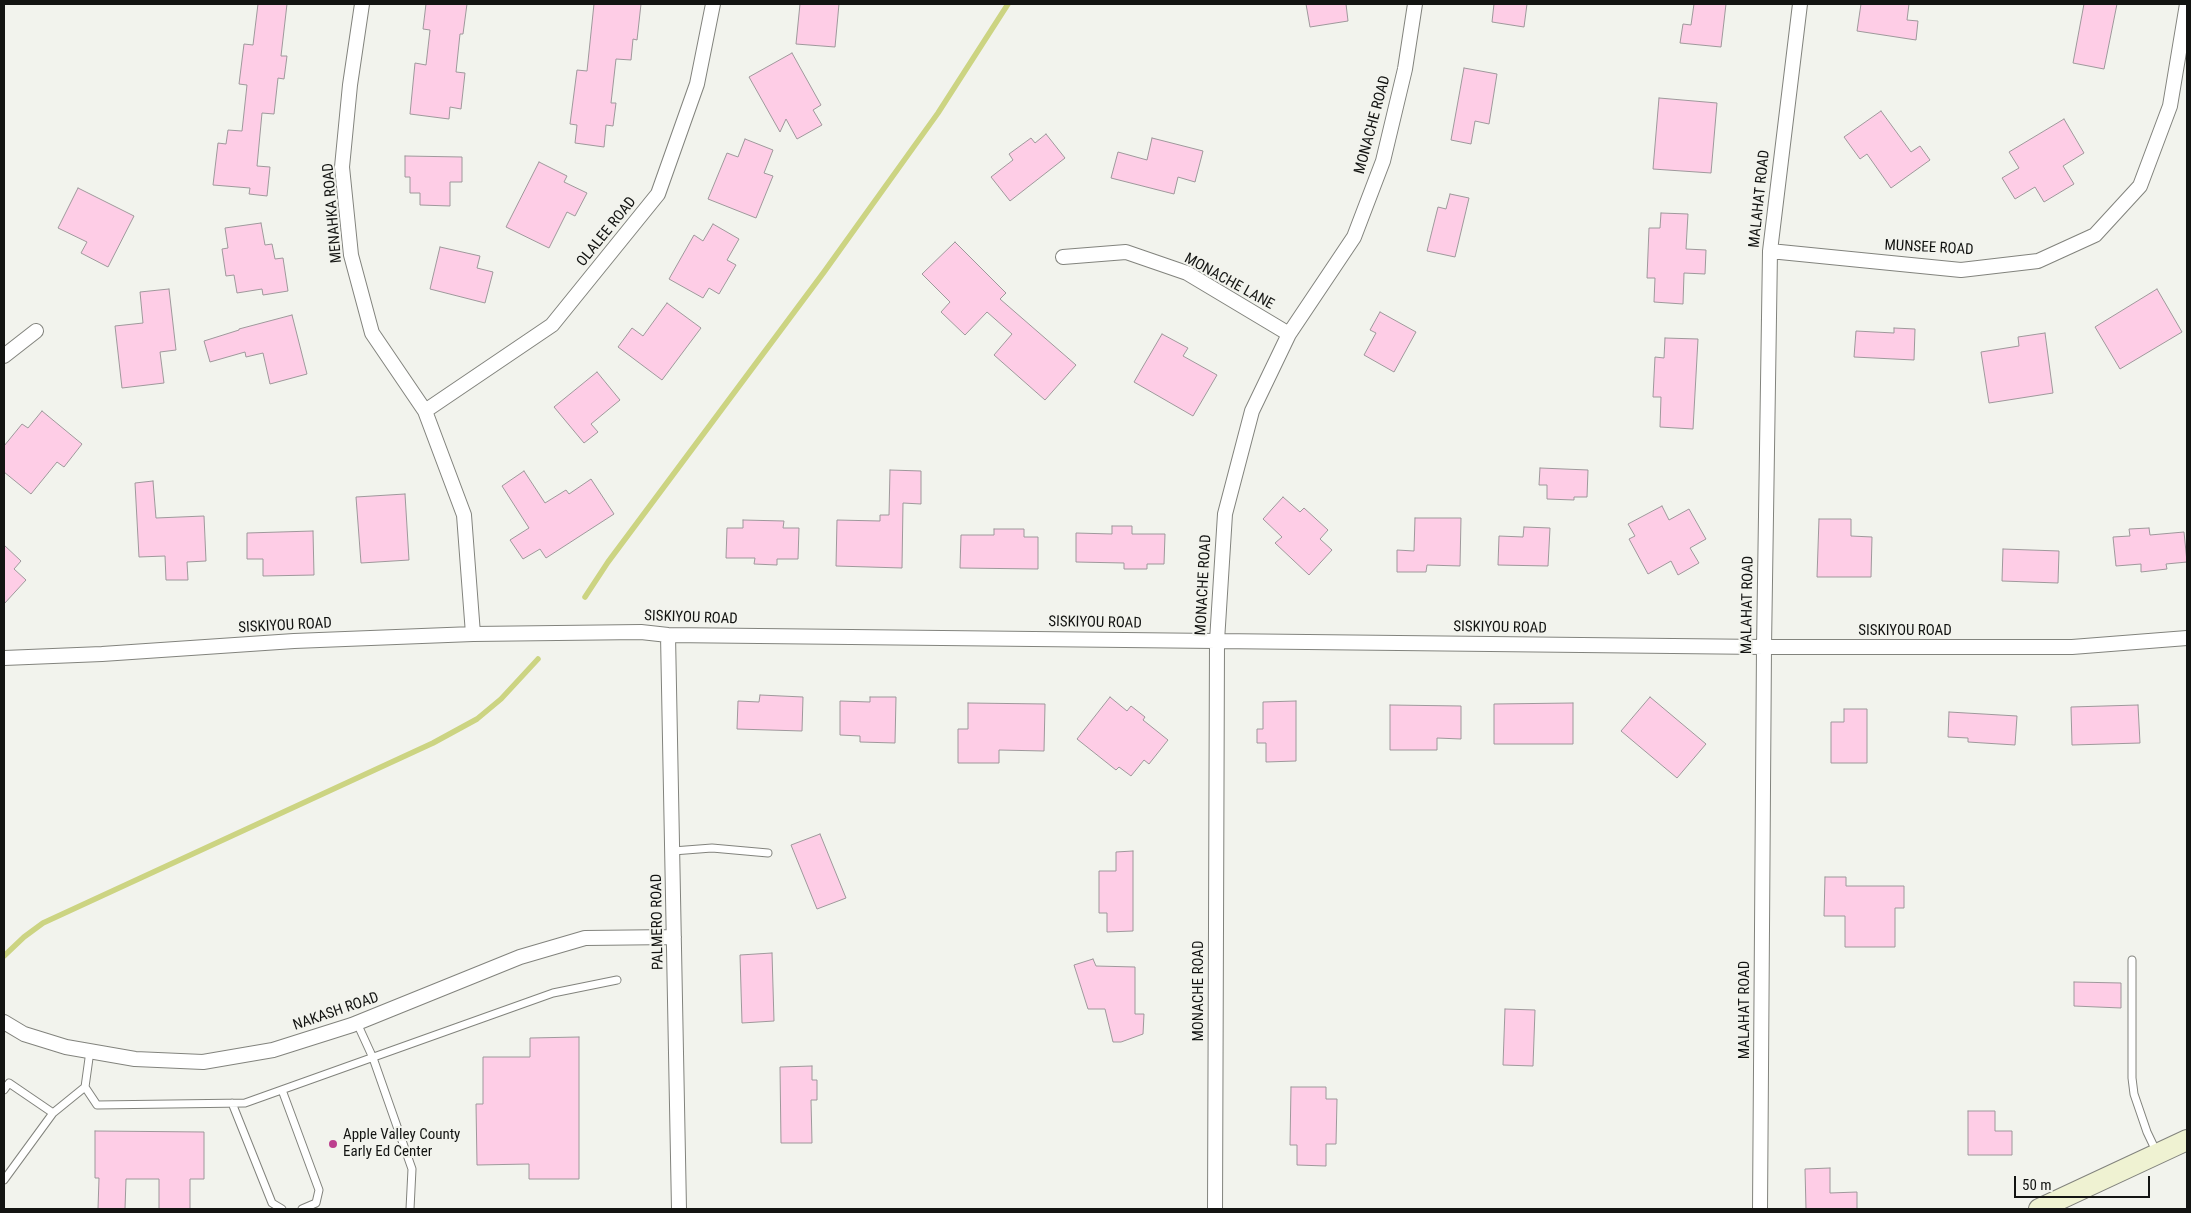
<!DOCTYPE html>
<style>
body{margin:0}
#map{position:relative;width:2191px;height:1213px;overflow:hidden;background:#f2f3ed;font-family:"Roboto Condensed",sans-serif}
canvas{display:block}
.frame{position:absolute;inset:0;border:5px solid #131412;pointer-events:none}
.scale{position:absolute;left:2014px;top:1176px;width:136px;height:22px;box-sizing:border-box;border:2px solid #131412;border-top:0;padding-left:6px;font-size:15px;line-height:18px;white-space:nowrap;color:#131412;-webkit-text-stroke:4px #f2f3ed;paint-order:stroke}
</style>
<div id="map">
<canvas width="2191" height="1213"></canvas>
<div class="frame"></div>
<div class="scale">50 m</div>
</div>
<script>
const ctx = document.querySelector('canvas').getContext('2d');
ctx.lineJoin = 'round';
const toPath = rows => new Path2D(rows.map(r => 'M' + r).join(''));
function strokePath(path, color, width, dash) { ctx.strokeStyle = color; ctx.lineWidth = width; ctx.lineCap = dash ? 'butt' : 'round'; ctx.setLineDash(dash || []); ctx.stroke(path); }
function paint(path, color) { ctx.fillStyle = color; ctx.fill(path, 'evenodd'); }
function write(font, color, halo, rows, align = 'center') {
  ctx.font = font + ' "Roboto Condensed",sans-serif'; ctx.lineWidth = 4; ctx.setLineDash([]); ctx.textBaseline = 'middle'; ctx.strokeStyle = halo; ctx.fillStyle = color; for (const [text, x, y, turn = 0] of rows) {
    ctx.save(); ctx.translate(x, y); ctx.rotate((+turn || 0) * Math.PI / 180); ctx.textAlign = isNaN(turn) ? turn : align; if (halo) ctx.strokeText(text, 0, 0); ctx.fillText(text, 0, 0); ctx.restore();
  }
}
strokePath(toPath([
 [585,597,608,562,824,272,938,113,1008,4],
 [4,956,24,937,43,923,433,743,477,719,501,699,538,659]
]), '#ccd482', 5.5);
const building = toPath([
 [258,4,287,4,281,56,287,56,284,79,278,78,274,114,262,113,257,166,270,167,267,196,249,194,250,188,213,185,218,143,226,144,228,130,242,131,247,85,239,84,244,44,253,45,258,4],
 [426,4,467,4,463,34,460,34,456,72,465,73,461,109,450,107,449,119,410,114,415,63,426,65,430,30,423,29,426,4],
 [594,4,641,4,637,40,633,39,631,60,616,59,611,103,616,103,613,126,606,125,604,147,575,143,577,125,570,124,577,70,587,71,594,4],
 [800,4,839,4,835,47,796,44,800,4],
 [1306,4,1346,4,1348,21,1310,27,1306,4],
 [1494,4,1527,4,1524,27,1492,22,1494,4],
 [1694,4,1726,4,1721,47,1680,43,1683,24,1691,25,1694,4],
 [1861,4,1909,4,1907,20,1918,21,1916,40,1857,31,1861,4],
 [2084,4,2117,4,2104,69,2073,63,2084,4],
 [792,53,821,105,813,110,822,125,797,139,786,119,780,132,749,77,792,53],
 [1464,68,1497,74,1489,124,1475,121,1471,144,1451,140,1464,68],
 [1659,98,1717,103,1711,173,1653,169,1659,98],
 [1881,111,1911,152,1920,146,1930,160,1891,188,1867,154,1860,159,1844,137,1881,111],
 [2064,119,2084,153,2063,166,2074,184,2044,202,2035,187,2015,199,2002,178,2019,168,2009,152,2064,119],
 [1046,134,1065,158,1010,201,991,177,1013,160,1009,154,1031,138,1035,143,1046,134],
 [1152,138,1203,151,1195,182,1178,177,1174,194,1111,178,1118,152,1147,160,1152,138],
 [745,139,773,150,764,173,773,176,756,218,708,199,727,153,738,157,745,139],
 [405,156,462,157,462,182,450,182,450,206,420,205,420,193,410,193,410,177,405,177,405,156],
 [539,162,567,176,564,182,587,193,575,216,567,212,549,248,506,227,539,162],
 [78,188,134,216,108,267,81,253,87,242,58,228,78,188],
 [1450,194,1469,198,1455,257,1427,251,1438,207,1446,209,1450,194],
 [1661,213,1688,214,1686,249,1706,250,1705,274,1684,273,1683,304,1654,302,1655,278,1647,278,1649,228,1660,228,1661,213],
 [261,223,265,245,272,244,275,259,283,258,288,291,263,295,262,289,237,293,234,275,226,276,222,249,228,248,225,228,261,223],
 [713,224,739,239,727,260,736,265,719,294,709,288,703,298,669,279,694,235,703,241,713,224],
 [955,242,1006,293,1000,299,1076,365,1045,400,994,355,1012,334,987,312,965,335,941,312,950,302,922,274,955,242],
 [440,247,480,256,477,268,493,272,485,303,430,289,440,247],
 [169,289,176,350,160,352,164,383,122,388,115,326,143,323,140,292,169,289],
 [2157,289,2182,332,2120,369,2095,327,2157,289],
 [667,303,701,328,662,380,618,347,632,328,643,336,667,303],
 [1380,312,1416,332,1394,372,1364,355,1376,333,1370,330,1380,312],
 [292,315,307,374,270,384,263,353,246,357,245,352,210,362,204,341,239,330,239,329,292,315],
 [1894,328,1915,329,1914,360,1854,357,1856,331,1894,333,1894,328],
 [2045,333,2053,393,1989,403,1981,352,2019,346,2018,337,2045,333],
 [1162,334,1188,348,1183,356,1217,375,1193,416,1134,382,1162,334],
 [1665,338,1698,339,1693,429,1660,427,1661,397,1653,397,1655,357,1664,358,1665,338],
 [597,372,620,400,591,424,598,432,584,443,554,407,597,372],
 [42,411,82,444,64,467,57,462,31,494,4,472,4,446,22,424,28,428,42,411],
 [1540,468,1588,470,1587,497,1574,497,1574,500,1547,499,1547,485,1539,485,1540,468],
 [890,470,921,471,921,504,903,503,902,568,836,566,837,520,880,521,880,515,889,515,890,470],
 [524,471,545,503,566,490,569,494,591,479,614,514,546,558,540,549,523,559,510,540,529,528,502,486,524,471],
 [153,481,156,518,204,516,206,561,187,562,188,580,166,580,165,556,139,557,135,483,153,481],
 [405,494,409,560,361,563,356,497,405,494],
 [1283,497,1300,512,1304,508,1328,530,1320,539,1332,550,1309,575,1275,543,1282,537,1263,519,1283,497],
 [1662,506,1669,520,1689,509,1706,539,1690,548,1699,563,1678,575,1671,561,1648,574,1629,539,1635,536,1628,524,1662,506],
 [1415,518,1461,518,1460,566,1427,565,1426,572,1397,572,1397,550,1414,551,1415,518],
 [1819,519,1851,519,1851,536,1872,537,1871,577,1817,577,1819,519],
 [743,520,784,521,783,528,799,528,798,559,777,559,777,565,754,564,755,558,726,558,727,528,743,528,743,520],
 [1112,526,1132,526,1132,534,1165,534,1164,564,1147,564,1147,569,1124,569,1124,563,1076,562,1076,533,1112,534,1112,526],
 [1524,527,1550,528,1548,566,1498,565,1499,536,1523,537,1524,527],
 [2149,528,2150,535,2184,532,2187,562,2166,564,2167,569,2141,572,2141,564,2116,566,2113,537,2130,536,2129,529,2149,528],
 [994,529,1024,529,1024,537,1038,537,1038,569,960,568,961,535,994,535,994,529],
 [313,531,314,575,263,576,263,559,247,559,247,533,313,531],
 [4,545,21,561,14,569,26,580,4,604,4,545],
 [2003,549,2059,551,2058,583,2002,581,2003,549],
 [760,695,803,697,802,731,737,729,738,701,759,702,760,695],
 [870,697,896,697,895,743,860,742,860,736,840,735,840,701,870,702,870,697],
 [1110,697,1127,711,1131,706,1145,717,1143,720,1168,740,1149,764,1144,760,1131,776,1119,767,1116,770,1077,739,1110,697],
 [1650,697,1706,744,1677,778,1621,731,1650,697],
 [1296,701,1296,761,1266,762,1266,743,1257,743,1257,729,1263,729,1263,702,1296,701],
 [968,703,1045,704,1044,751,999,750,999,763,958,763,958,729,968,729,968,703],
 [1573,703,1573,744,1494,744,1494,704,1573,703],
 [1390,705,1461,706,1461,739,1437,738,1437,750,1390,750,1390,705],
 [2138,705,2140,743,2072,745,2071,707,2138,705],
 [1844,709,1867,709,1867,763,1831,763,1831,722,1844,722,1844,709],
 [1949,712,2017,716,2015,745,1968,742,1968,738,1948,737,1949,712],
 [820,834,846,898,817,909,791,845,820,834],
 [1133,851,1133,931,1107,932,1107,913,1099,913,1099,871,1116,871,1116,852,1133,851],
 [1825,877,1846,877,1846,886,1904,886,1904,908,1895,908,1895,947,1845,947,1845,916,1824,916,1825,877],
 [772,953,774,1021,742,1023,740,955,772,953],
 [1093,959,1096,966,1135,967,1135,1014,1144,1014,1143,1034,1121,1042,1113,1042,1105,1009,1088,1009,1074,965,1093,959],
 [2074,982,2121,983,2121,1008,2074,1006,2074,982],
 [1505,1009,1535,1010,1533,1066,1503,1065,1505,1009],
 [579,1037,579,1179,529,1179,529,1164,477,1165,476,1104,483,1104,483,1057,530,1057,530,1038,579,1037],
 [812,1066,812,1080,817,1080,817,1100,811,1100,812,1143,781,1143,780,1067,812,1066],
 [1291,1087,1326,1087,1326,1099,1337,1099,1336,1144,1326,1144,1326,1166,1297,1165,1297,1145,1290,1145,1291,1087],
 [1968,1111,1995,1111,1995,1131,2012,1131,2012,1155,1968,1155,1968,1111],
 [95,1131,204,1132,204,1179,190,1179,190,1209,159,1209,159,1179,126,1179,125,1209,98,1209,99,1178,95,1178,95,1131],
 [1830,1168,1830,1193,1857,1192,1857,1209,1806,1209,1805,1169,1830,1168]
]);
paint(building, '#fecde6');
strokePath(building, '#9e989b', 1);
const service = toPath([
 [673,851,712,848,768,853],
 [2132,960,2132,1078,2134,1094,2147,1132,2157,1153],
 [357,1023,373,1058,412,1169,410,1209],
 [90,1051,85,1087,97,1105,245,1103,553,993,617,980],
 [4,1090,9,1083,53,1113],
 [282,1090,319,1190,316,1203,302,1209],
 [232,1103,272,1203,282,1209],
 [4,1180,53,1113,85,1087]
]);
const minor = toPath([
 [362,4,350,85,342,167,351,255,372,333,425,411,464,515,473,634],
 [1770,251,1961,270,2038,261,2095,235,2140,186,2170,106,2187,4],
 [1063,257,1126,252,1187,273,1289,334],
 [4,356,36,331],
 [425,411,552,325,658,194,697,84,713,4],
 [668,635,679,1209],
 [4,658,102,654,294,641,473,634,641,632,668,635,1764,647,2072,647,2187,638],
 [4,1022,24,1034,66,1047,135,1059,203,1062,273,1050,352,1025,520,957,585,938,674,937],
 [1215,1209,1217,641,1225,514,1252,411,1289,334,1354,237,1383,161,1405,69,1415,4],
 [1760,1209,1764,647,1770,251,1800,4]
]);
const secondary = toPath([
 [2039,1209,2187,1140]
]);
strokePath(service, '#82837d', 9);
strokePath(minor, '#82837d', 16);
strokePath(secondary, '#82837d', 22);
strokePath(service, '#fff', 7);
strokePath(minor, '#fff', 14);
strokePath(secondary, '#eff2d2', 20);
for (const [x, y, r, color] of [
 [333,1144,5,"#bc3f8e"]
]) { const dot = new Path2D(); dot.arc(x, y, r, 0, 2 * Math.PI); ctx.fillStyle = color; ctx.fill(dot); strokePath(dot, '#f2f3ed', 2); }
write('15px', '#131412', '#f2f3ed', [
 ["MONACHE ROAD",1373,125,-75],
 ["MALAHAT ROAD",1760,199,-84],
 ["MENAHKA ROAD",333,213,-95],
 ["OLALEE ROAD",607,232,-51],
 ["MUNSEE ROAD",1929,248,3],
 ["MONACHE LANE",1229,282,29],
 ["MONACHE ROAD",1204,585,-87],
 ["MALAHAT ROAD",1748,605,-89],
 ["SISKIYOU ROAD",691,618,2],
 ["SISKIYOU ROAD",1095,623,1],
 ["SISKIYOU ROAD",285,626,-3],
 ["SISKIYOU ROAD",1500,628,1],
 ["SISKIYOU ROAD",1905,631],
 ["PALMERO ROAD",658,922,-91],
 ["MONACHE ROAD",1199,991,-90],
 ["MALAHAT ROAD",1745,1010,-90],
 ["NAKASH ROAD",336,1012,-19]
]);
write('15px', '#131412', '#f2f3ed', [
 ["Apple Valley County",343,1135],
 ["Early Ed Center",343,1152]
], 'left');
</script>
